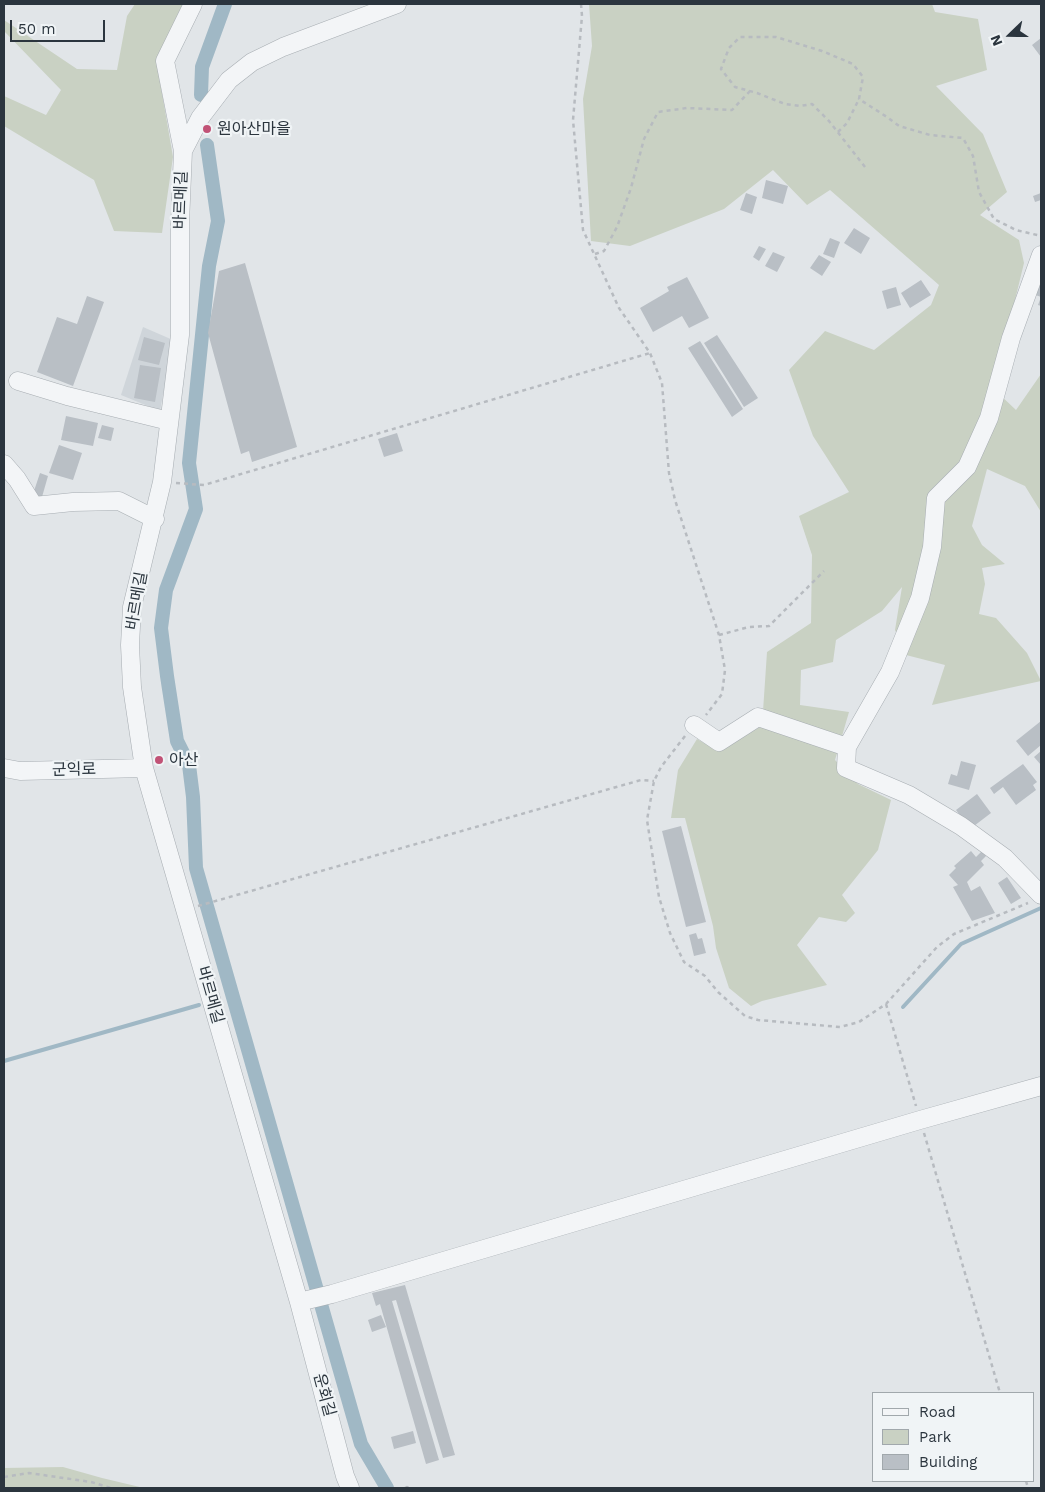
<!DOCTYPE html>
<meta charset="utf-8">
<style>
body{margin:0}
#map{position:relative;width:1045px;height:1492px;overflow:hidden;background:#e1e5e8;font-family:"Work Sans",sans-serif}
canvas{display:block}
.frame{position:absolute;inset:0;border:5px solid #2b353e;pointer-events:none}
.legend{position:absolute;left:872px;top:1392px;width:162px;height:90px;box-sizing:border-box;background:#f0f4f6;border:1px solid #a1a8ac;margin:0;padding:6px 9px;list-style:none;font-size:15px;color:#2b353e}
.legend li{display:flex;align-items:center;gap:10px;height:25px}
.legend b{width:25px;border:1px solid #a1a8ac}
.north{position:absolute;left:985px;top:10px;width:50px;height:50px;-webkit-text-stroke:4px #f0f4f6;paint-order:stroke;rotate:248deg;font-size:14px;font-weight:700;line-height:20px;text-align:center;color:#2b353e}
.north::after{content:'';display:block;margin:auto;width:18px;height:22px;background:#2b353e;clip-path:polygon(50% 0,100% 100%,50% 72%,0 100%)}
.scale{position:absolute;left:10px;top:20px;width:95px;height:22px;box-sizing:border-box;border:2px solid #2b353e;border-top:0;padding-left:6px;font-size:15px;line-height:18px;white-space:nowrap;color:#2b353e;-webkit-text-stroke:4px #f0f4f6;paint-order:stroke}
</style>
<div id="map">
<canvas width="1045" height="1492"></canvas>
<div class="frame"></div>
<ul class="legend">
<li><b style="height:6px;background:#f3f5f7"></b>Road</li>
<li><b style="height:14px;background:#c9d1c3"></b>Park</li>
<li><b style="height:14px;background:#b9bfc5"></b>Building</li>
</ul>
<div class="north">N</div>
<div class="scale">50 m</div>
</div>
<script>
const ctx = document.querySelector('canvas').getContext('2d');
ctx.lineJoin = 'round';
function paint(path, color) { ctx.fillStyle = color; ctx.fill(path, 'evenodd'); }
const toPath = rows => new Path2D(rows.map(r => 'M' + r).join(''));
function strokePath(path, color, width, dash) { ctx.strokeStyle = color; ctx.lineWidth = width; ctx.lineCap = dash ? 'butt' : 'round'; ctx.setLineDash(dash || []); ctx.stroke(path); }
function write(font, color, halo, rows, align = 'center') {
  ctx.font = font + ' "Work Sans","Noto Sans KR",sans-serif'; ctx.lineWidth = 4.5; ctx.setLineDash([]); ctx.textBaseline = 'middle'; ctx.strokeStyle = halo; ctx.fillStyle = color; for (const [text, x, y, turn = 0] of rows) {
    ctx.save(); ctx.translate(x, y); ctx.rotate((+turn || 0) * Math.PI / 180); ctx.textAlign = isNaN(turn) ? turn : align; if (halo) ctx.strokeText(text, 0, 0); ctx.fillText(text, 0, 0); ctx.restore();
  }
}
paint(toPath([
 [143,327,173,340,160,411,121,395]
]), '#cfd5da');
paint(toPath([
 [135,4,185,4,157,64,173,157,162,233,114,231,94,180,4,126,4,96,46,115,61,90,4,31,4,20,77,69,117,70,127,16],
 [589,4,932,4,935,12,978,19,987,70,936,86,983,134,1007,192,980,215,1019,240,1024,263,1005,341,997,392,1016,410,1041,374,1041,512,1025,486,987,469,972,526,982,545,1005,564,982,568,985,584,979,614,996,618,1027,653,1041,681,932,705,945,665,906,655,895,630,902,587,882,611,836,640,833,662,801,670,800,705,849,712,835,760,858,784,891,800,878,850,842,895,855,913,846,922,819,917,797,945,827,985,762,1001,751,1006,729,988,716,948,713,926,685,818,671,818,678,770,697,739,717,750,762,726,767,652,811,623,812,555,799,516,849,492,813,436,789,370,825,331,874,350,931,305,939,285,830,190,807,205,773,170,724,209,630,246,591,241,583,99,592,46],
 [63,1467,102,1478,144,1488,4,1488,4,1468]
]), '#c9d1c3');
strokePath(toPath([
 [903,1007,961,944,1041,908],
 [4,1061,199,1005]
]), '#a0b8c5', 4);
strokePath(toPath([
 [201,95,202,67,225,4],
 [207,145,218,221,209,266,189,463,196,509,166,590,161,628,167,676,177,741,189,765,193,797,196,868,361,1444,387,1488]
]), '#a0b8c5', 14);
paint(toPath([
 [1041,38,1041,57,1032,45],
 [766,180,788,186,783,204,762,198],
 [746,193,757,197,752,214,740,210],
 [1041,193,1041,200,1035,202,1033,196],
 [854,228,870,238,861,254,844,243],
 [830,238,840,242,834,258,823,254],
 [759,246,766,249,759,261,753,257],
 [773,252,785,257,777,272,765,266],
 [819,255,831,262,822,276,810,268],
 [245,263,297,447,252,462,249,451,241,454,208,333,219,271],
 [1041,273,1041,306,1038,305,1041,297,1033,294],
 [687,277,709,318,689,328,682,316,653,332,640,308,669,291,667,287],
 [921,280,931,295,910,308,901,293],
 [896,287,901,305,887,309,882,291],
 [87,296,104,302,73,386,37,372,57,317,77,324],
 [717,335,758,398,744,407,704,343],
 [144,337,165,343,159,365,138,360],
 [700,341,743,409,732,417,688,348],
 [140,365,161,368,155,402,134,398],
 [66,416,98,423,93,446,61,440],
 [102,425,114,428,111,441,98,438],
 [397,433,403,451,384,457,378,439],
 [59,445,82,453,73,480,49,473],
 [40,473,48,476,42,497,33,494],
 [1041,721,1041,745,1028,756,1016,741],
 [1041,751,1041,765,1034,757],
 [961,761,976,765,969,790,948,784,951,774,957,776],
 [1023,764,1037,782,1033,785,1036,790,1016,805,1003,787,994,794,990,788],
 [977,794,991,813,970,829,956,810],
 [681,826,706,922,686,927,662,831],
 [971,851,976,857,982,851,986,856,981,861,984,865,967,882,971,891,980,886,995,913,972,921,953,887,958,885,949,875,956,868,954,866],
 [1007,877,1021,898,1011,904,998,883],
 [696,933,698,939,702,938,706,953,694,956,689,935],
 [405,1285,455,1455,443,1458,396,1300,392,1301,439,1460,426,1464,380,1304,376,1306,372,1293],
 [381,1315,386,1327,372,1332,368,1320],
 [413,1431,416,1443,394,1449,391,1437]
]), '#b9bfc5');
const minor = toPath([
 [183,151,165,61,193,4],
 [1041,255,1011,338,989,418,967,467,936,498,932,547,920,598,890,672,847,747,846,768,909,795,961,826,1005,858,1041,895],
 [18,381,67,396,169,421],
 [4,464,17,479,34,506,73,502,119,501,155,519],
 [694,725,719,742,758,717,847,747],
 [4,768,20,771,144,768],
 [299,1302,332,1294,920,1120,1041,1086],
 [350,1488,345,1476,299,1302,144,768,132,687,130,645,132,607,162,482,180,335,180,223,183,151,200,118,229,80,252,62,283,47,397,4]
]);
strokePath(minor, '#a7adb2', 19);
strokePath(toPath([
 [581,4,582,16,573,120,583,230,619,308,650,353,662,383,669,473,675,500,719,635,725,670,722,694,706,715],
 [838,132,847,123,859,99],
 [865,167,829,121,812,104,800,106,785,104,757,93,735,87,721,69,729,48,740,37,776,37,822,51,853,64,863,77,859,99,887,117,899,126,930,135,963,138,973,156,979,192,994,219,1016,230,1041,236],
 [595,254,604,251,617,227,631,188,644,139,658,112,687,108,732,110,750,91],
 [176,483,204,485,650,353],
 [719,635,749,627,769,626,824,571],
 [685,736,661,767,654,781,647,820,659,897,670,933,684,962,705,976,718,992,745,1016,758,1020,840,1027,859,1022,886,1004,937,947,954,934,1028,903],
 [198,906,641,780,654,781],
 [886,1004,916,1106],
 [924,1133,1000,1393],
 [4,1477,29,1473,91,1482,111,1488],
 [1026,1481,1028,1488],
 [405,1488,407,1487,409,1488]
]), '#b7bbc0', 2.5, [4, 4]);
strokePath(minor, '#f3f5f7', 18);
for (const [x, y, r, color] of [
 [207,129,5,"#c15276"],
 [159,760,5,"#c15276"]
]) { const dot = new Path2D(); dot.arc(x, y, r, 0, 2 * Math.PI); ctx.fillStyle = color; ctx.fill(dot); strokePath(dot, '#f0f4f6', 2); }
write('16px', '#2b353e', '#f0f4f6', [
 ["원아산마을",217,129],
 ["아산",169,760]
], 'left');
write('16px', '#2b353e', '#f0f4f6', [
 ["바르메길",181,200,-88],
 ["바르메길",137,601,-80],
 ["군익로",74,770,-1],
 ["바르메길",210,995,74],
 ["운회길",324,1395,75]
]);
</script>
